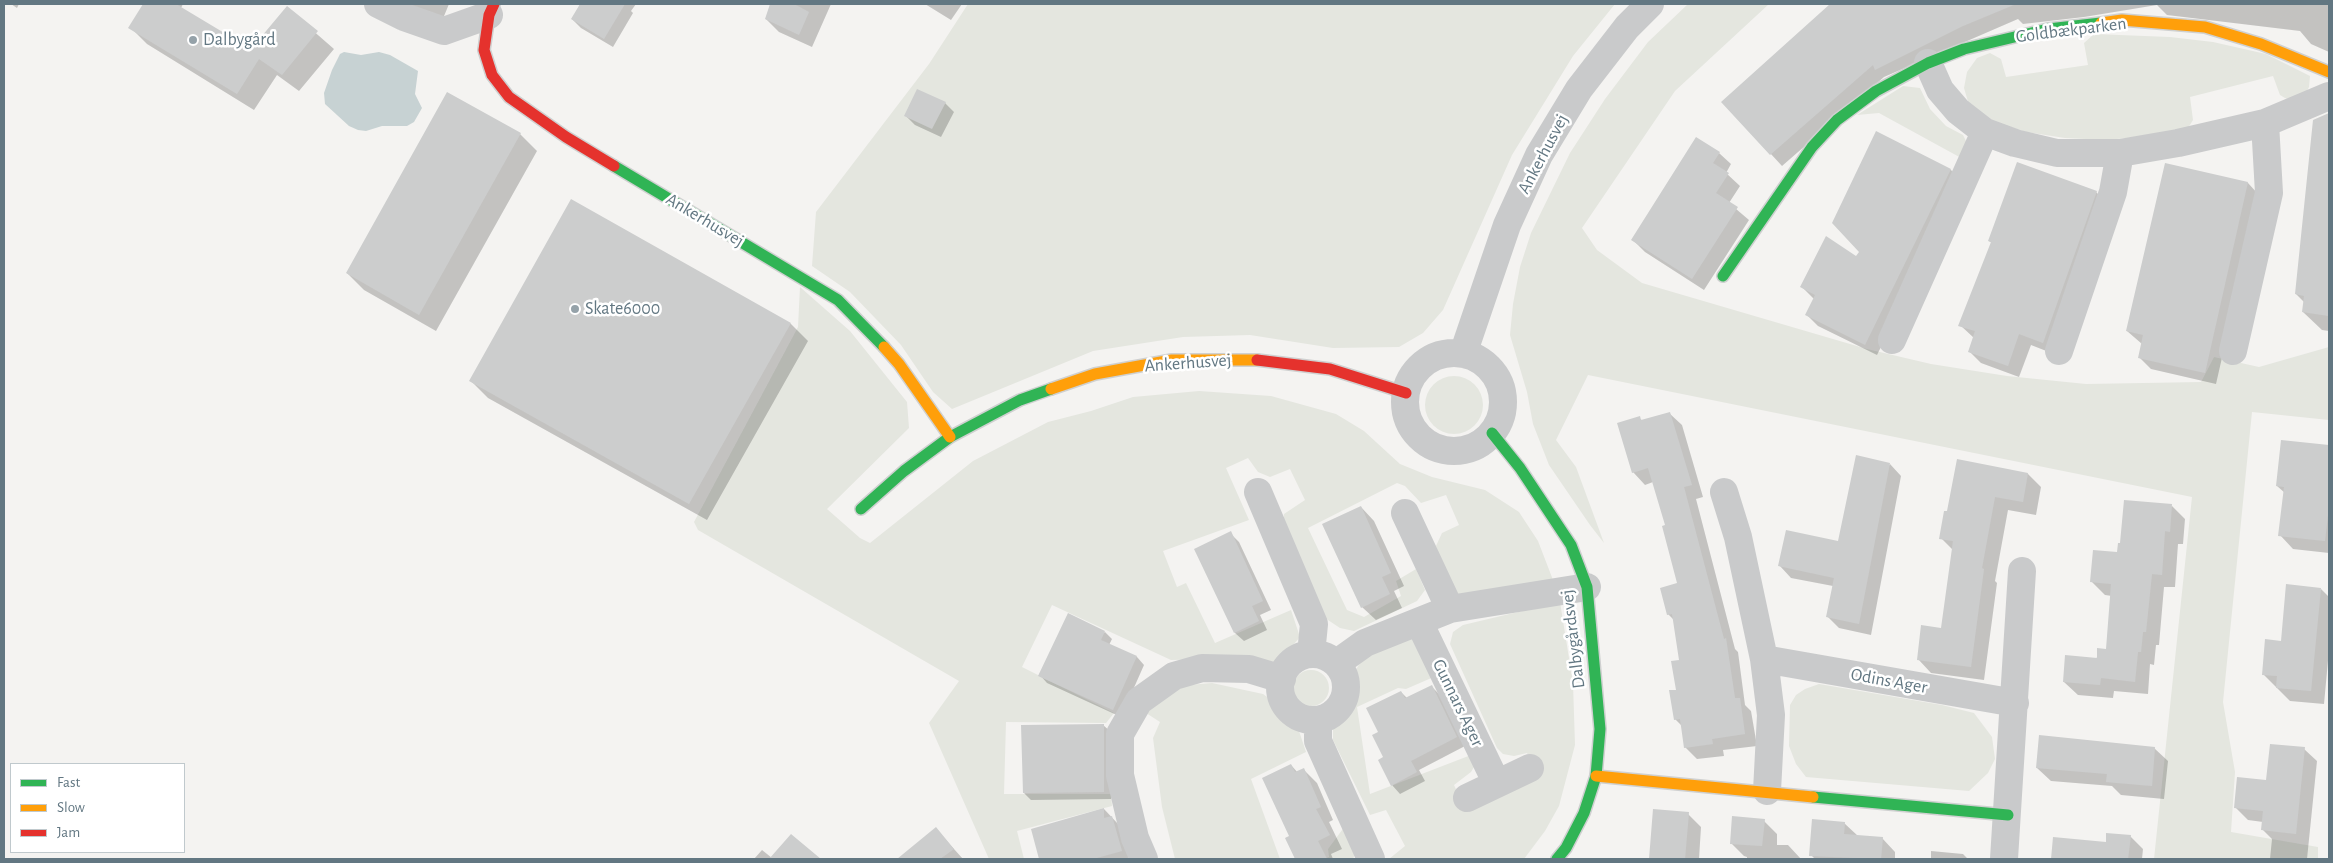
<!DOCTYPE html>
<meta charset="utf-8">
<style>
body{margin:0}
#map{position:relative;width:2333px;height:863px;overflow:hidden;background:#f4f3f1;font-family:"Alegreya Sans",sans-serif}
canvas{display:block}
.frame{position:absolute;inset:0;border:5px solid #627782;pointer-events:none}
.legend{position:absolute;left:10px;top:763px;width:175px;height:90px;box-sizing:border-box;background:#fff;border:1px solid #c0c9cd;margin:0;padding:6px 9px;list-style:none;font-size:15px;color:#627782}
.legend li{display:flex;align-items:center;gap:10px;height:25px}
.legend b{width:25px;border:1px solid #c0c9cd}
</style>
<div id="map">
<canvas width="2333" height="863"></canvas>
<div class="frame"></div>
<ul class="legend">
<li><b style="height:6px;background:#30b455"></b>Fast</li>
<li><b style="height:6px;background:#ff9f0a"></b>Slow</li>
<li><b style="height:6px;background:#e5322d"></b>Jam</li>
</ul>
</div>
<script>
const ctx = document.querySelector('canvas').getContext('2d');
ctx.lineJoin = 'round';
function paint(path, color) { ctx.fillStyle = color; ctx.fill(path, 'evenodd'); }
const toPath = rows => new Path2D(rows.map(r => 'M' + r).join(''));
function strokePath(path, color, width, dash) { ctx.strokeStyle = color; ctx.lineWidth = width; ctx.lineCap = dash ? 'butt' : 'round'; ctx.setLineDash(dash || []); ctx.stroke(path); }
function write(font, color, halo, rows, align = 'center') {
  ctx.font = font + ' "Alegreya Sans",sans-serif'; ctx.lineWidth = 5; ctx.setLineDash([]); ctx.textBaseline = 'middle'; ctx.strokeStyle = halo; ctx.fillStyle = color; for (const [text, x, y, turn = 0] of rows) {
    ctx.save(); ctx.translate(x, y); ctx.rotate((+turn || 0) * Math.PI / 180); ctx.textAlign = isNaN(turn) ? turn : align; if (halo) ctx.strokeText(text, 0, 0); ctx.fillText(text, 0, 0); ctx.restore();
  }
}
paint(toPath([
 [968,4,1615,4,1573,56,1512,155,1443,310,1423,333,1399,347,1333,348,1250,335,1183,337,1093,351,952,409,933,392,901,345,850,292,812,266,816,212,929,64],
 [1688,4,1769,4,1675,91,1582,228,1597,250,1642,283,1867,349,1931,364,2007,376,2086,384,2201,382,2214,357,2259,367,2329,347,2329,420,2252,412,2223,702,2235,772,2231,832,2318,847,2318,859,2154,859,2192,497,1588,375,1556,440,1576,467,1604,543,1590,525,1549,465,1533,424,1527,392,1510,335,1513,304,1520,267,1531,233,1570,153,1605,99,1648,42],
 [2094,34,2170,37,2213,42,2266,54,2310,76,2309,87,2306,93,2291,100,2285,98,2280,95,2273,76,2190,97,2193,120,2188,128,2138,137,2106,140,2065,138,2026,132,1980,117,1969,105,1964,88,1967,72,1977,58,1990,53,2001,59,2006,77,2088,65,2084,43],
 [1903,86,1920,88,1930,109,1946,126,1963,135,1968,145,1963,159,1879,113,1857,115],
 [800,287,850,331,907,402,909,428,827,509,860,538,870,543,973,461,1048,422,1091,411,1133,397,1199,391,1271,396,1336,414,1364,431,1400,464,1432,477,1485,490,1519,512,1538,541,1553,580,1465,599,1450,589,1436,546,1442,533,1459,525,1446,495,1421,503,1405,486,1397,483,1308,528,1347,610,1364,617,1401,596,1396,581,1416,569,1425,590,1417,601,1354,631,1340,628,1325,618,1283,527,1284,514,1305,500,1290,469,1270,477,1258,472,1248,458,1226,468,1249,520,1163,551,1177,587,1186,583,1215,643,1291,610,1300,637,1281,659,1264,667,1213,659,1171,660,1052,605,1022,667,1114,713,1106,723,1006,722,1004,794,1111,794,1112,806,1017,831,1024,859,989,859,929,723,959,681,698,530,694,522,798,327],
 '1425 405a29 29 0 1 1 58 0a29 29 0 1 1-58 0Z',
 [1560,602,1573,683,1575,745,1559,806,1545,831,1524,859,1389,859,1405,846,1386,810,1370,815,1333,740,1333,727,1347,713,1354,695,1354,674,1358,666,1367,654,1393,637,1414,639,1436,676,1406,689,1398,688,1357,707,1370,794,1471,755,1474,767,1471,772,1454,785,1465,808,1538,774,1527,753,1514,756,1503,754,1497,748,1450,644,1453,632,1463,625],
 '1293 688a18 18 0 1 1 36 0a18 18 0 1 1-36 0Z',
 [1212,683,1263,694,1270,699,1278,717,1299,731,1306,752,1251,779,1280,859,1175,859,1162,807,1153,738,1160,722,1143,711,1177,686],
 [1819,684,1942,705,1974,713,1992,737,1995,759,1988,773,1969,791,1806,777,1796,764,1789,746,1790,705,1796,695,1805,689],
 [1345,826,1355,854,1353,859,1324,859,1329,857,1328,849]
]), '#e4e6df');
paint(toPath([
 [344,52,361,55,379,52,390,55,418,71,415,94,422,108,414,122,407,126,382,126,366,131,358,130,349,126,325,104,324,93,332,70,340,54]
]), '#c7d2d3');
paint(toPath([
 [11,4,19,4,17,8],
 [145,4,183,4,181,8,251,51,287,8,334,49,299,91,277,75,254,110,147,44,130,27],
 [401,4,449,4,442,21],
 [581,4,636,4,631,11,633,13,613,47,581,28,572,19],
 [773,4,831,4,812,47,779,32,766,19],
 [925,4,962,4,951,20],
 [1831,4,2329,4,2329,52,2311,44,2300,31,2167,15,2157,5,2084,17,2023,24,2018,19,1884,77,1782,166,1723,102],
 [945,103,954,112,941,137,915,125,906,116],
 [2314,124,2329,126,2329,331,2322,330,2303,312,2304,302,2296,294],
 [1877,133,1951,170,1962,182,1877,355,1818,326,1807,315,1814,299,1802,287,1856,257,1861,252],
 [520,134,537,151,436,331,364,290,347,273],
 [1719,153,1731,164,1726,173,1740,186,1729,203,1749,220,1704,290,1645,252,1633,240],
 [2166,164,2248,183,2259,195,2216,384,2151,369,2139,357,2142,344,2127,331],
 [2096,192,2108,204,2054,354,2031,345,2019,377,1981,363,1969,351,1974,338,1960,325,1992,243,1989,241],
 [572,201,791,324,808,341,707,520,488,398,471,381],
 [1669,413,1682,425,1703,497,1696,499,1735,649,1738,652,1745,705,1751,711,1757,746,1723,750,1724,756,1697,759,1685,747,1682,726,1675,719,1680,661,1674,620,1668,614,1679,584,1667,526,1653,482,1645,485,1633,472,1639,418,1643,421],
 [2282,441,2329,447,2329,553,2293,549,2280,535,2285,493,2277,486],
 [1958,461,2028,474,2041,487,2036,515,2008,510,1995,581,1997,583,1984,680,1931,673,1918,659,1942,629,1953,550,1941,538,1948,513],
 [1890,464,1901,476,1871,635,1839,628,1827,616,1833,586,1791,578,1780,566,1839,543],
 [2172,506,2185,519,2183,544,2178,544,2175,587,2164,587,2159,645,2156,645,2154,665,2150,664,2148,694,2114,691,2113,698,2078,695,2064,682,2107,650,2112,596,2105,595,2092,582,2118,553],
 [1361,507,1374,521,1404,586,1394,591,1402,608,1376,620,1362,607],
 [1230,533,1239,542,1271,610,1260,615,1267,630,1244,641,1235,633],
 [2321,589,2329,597,2329,650,2324,704,2290,701,2263,674,2282,642],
 [1105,632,1112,639,1109,645,1137,657,1144,665,1121,717,1047,683,1040,675],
 [1432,687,1440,695,1465,746,1419,770,1425,781,1400,794,1392,785,1380,732,1401,692,1407,698],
 [1103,725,1111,732,1111,799,1031,800,1024,793],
 [2040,736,2154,748,2168,761,2164,799,2121,795,2112,786,2051,781,2037,768],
 [2304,749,2317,761,2307,859,2270,859,2272,839,2262,829,2263,822,2248,820,2235,807],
 [1291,765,1298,773,1304,770,1317,783,1333,820,1329,822,1342,849,1331,854,1333,859,1296,859,1286,838,1291,836],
 [1104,809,1119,825,1129,859,1041,859,1032,830],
 [1654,811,1688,814,1701,827,1699,859,1650,859],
 [1764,821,1777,834,1777,845,1788,845,1801,859,1747,859,1747,857,1744,856,1731,843],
 [1844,823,1858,836,1882,838,1895,852,1895,859,1815,859,1811,855],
 [936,829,963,859,899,859],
 [791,836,819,859,754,859,762,850,772,858],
 [2130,836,2143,849,2142,859,2052,859,2054,839,2107,843],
 [1931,851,1963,854,1968,859,1931,859]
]), '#0003');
paint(toPath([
 [143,4,176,4,251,49,287,6,318,31,282,75,259,59,237,94,128,28],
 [580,4,625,4,604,39,571,19],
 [770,4,794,4,809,12,799,35,765,19],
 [1830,4,2016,4,1963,26,1875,70,1873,65,1770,155,1721,102],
 [917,89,946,102,932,129,904,116],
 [447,92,521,133,419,315,346,273],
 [2329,113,2329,316,2302,312,2304,296,2295,294,2313,120],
 [1876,131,1951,169,1865,345,1805,315,1815,295,1800,287,1826,236,1856,256,1859,252,1832,223],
 [1696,137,1720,152,1713,163,1729,173,1716,193,1738,207,1692,279,1631,240],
 [2017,162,2097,191,2043,343,2019,334,2008,366,1968,352,1975,331,1958,326,1991,242,1988,241],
 [2165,163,2248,182,2205,373,2138,358,2143,335,2126,331],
 [571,199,791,323,689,504,469,381],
 [1670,412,1692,485,1684,487,1724,639,1726,638,1735,698,1740,698,1745,734,1712,739,1713,744,1684,748,1680,719,1674,720,1669,690,1676,690,1671,661,1679,660,1672,614,1667,615,1660,588,1677,583,1662,526,1665,525,1648,468,1632,473,1617,423,1640,416,1641,420],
 [2281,440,2329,445,2329,506,2325,541,2278,536,2284,487,2276,486],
 [1856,455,1890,463,1859,624,1826,617,1834,578,1778,566,1786,530,1838,541],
 [1957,459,2028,473,2023,502,1995,497,1982,568,1984,569,1971,667,1917,660,1921,625,1941,628,1953,541,1939,539,1944,511,1947,511],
 [2124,500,2172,504,2170,532,2165,531,2162,575,2152,574,2146,632,2143,632,2141,652,2138,652,2135,682,2101,678,2100,685,2063,682,2065,655,2097,658,2097,648,2106,649,2111,584,2090,582,2093,550,2117,552,2118,543,2120,543],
 [1361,506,1391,573,1382,577,1390,594,1361,608,1322,524],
 [1231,531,1263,601,1252,606,1259,621,1234,633,1194,549],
 [2286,584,2321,588,2311,691,2276,688,2277,676,2262,675,2265,639,2281,641],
 [1068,613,1105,631,1101,640,1137,656,1113,710,1038,676],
 [1432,685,1457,737,1411,761,1417,772,1391,786,1378,760,1383,757,1372,735,1378,732,1366,708,1401,691,1405,698],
 [1104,724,1104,792,1023,793,1021,725],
 [2039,735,2155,747,2152,786,2106,782,2107,774,2036,768],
 [2270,744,2305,747,2296,834,2261,830,2263,811,2234,808,2237,777,2266,780],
 [1291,764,1295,772,1304,768,1321,807,1316,809,1330,835,1318,841,1327,859,1295,859,1285,838,1289,836,1262,778],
 [1104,808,1104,818,1112,816,1122,851,1093,859,1039,859,1031,829],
 [1653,809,1689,812,1685,859,1649,859],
 [1732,816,1765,819,1762,846,1730,844],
 [1812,819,1845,822,1844,834,1883,837,1881,859,1809,856],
 [936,827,954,849,940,859,897,859],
 [2106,833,2131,835,2128,859,2051,859,2053,837,2106,842],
 [791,834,821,859,769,859]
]), '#cccdcd');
const fast = toPath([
 [614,166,838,300,884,347],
 [1723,276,1812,147,1837,120,1876,91,1928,63,1964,49,2048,29,2101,23],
 [1492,433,1520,468,1571,545,1587,587,1600,729,1596,776,1584,813,1566,848,1557,859],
 [861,509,904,471,950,437,1020,400,1051,389],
 [1813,797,2008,815]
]);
const slow = toPath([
 [2101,23,2122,20,2205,27,2261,44,2329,72],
 [884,347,899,364,950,437],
 [1051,389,1095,374,1172,360,1257,360],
 [1596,776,1813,797]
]);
const jam = toPath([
 [494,4,489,15,484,50,492,75,509,97,566,137,614,166],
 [1257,360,1330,369,1406,393]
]);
strokePath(fast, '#cfd0d0', 14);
strokePath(slow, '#cfd0d0', 14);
strokePath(jam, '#cfd0d0', 14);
strokePath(toPath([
 [378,4,404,17,444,31,489,15],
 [1928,63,1940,90,1958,111,1985,132,2015,143,2057,153,2120,153,2178,143,2265,123,2329,96],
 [1892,340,1985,132],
 [2059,351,2113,192,2120,153],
 [2233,351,2269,193,2265,123],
 '1405 402a49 49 0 1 1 98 0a49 49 0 1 1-98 0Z',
 [1463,354,1507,225,1539,155,1579,89,1627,27,1650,4],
 [1258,492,1314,624,1311,654],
 [1724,492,1738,537,1764,659,1771,715,1767,791],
 [1405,513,1450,609],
 [1419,622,1497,784],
 '1280 687a33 33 0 1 1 66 0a33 33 0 1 1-66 0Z',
 [1764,659,2015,703],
 [1337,663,1365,643,1450,609,1587,587],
 [1318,720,1318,741,1371,859],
 [1467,798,1530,768],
 [1144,859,1135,838,1120,775,1120,734,1139,701,1174,676,1202,668,1249,669,1282,679],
 [2004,859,2022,571]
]), '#c9cacb', 28);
strokePath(fast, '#30b455', 11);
strokePath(slow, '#ff9f0a', 11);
strokePath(jam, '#e5322d', 11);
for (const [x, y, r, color] of [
 [193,40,5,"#95a2a9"],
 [575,309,5,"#95a2a9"]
]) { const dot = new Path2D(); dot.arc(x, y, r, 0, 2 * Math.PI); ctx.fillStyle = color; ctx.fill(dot); strokePath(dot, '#fff', 2); }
write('18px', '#627782', '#fff', [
 ["Goldbækparken",2071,30,-7],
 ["Ankerhusvej",1543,154,-62],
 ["Ankerhusvej",705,220,31],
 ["Ankerhusvej",1188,363,-4],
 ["Dalbygårdsvej",1573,639,-97],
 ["Odins Ager",1889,681,10],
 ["Gunnars Ager",1458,703,64]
]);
write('18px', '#627782', '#fff', [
 ["Dalbygård",203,40],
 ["Skate6000",585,309]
], 'left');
</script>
